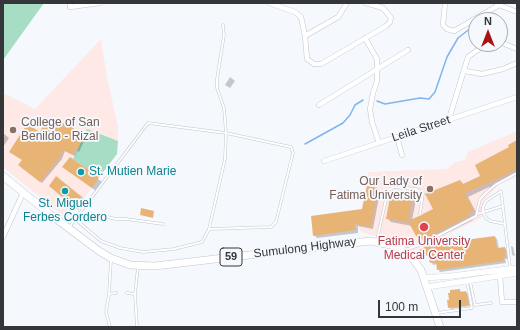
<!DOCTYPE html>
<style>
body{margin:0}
#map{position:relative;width:520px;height:330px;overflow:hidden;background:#f5f9fe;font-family:Arial,sans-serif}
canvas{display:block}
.frame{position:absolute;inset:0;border:4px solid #343639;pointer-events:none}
.north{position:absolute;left:468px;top:12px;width:40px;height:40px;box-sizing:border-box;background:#f5f9fe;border:1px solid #a8abaf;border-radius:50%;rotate:0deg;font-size:11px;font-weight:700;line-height:16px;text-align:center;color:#343639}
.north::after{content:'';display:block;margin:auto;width:14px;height:18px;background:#a71312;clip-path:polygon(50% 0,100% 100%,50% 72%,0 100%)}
.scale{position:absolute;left:378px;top:300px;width:83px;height:18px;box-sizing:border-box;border:2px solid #343639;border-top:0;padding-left:5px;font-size:12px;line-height:14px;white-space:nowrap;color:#343639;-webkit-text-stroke:3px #f5f9fe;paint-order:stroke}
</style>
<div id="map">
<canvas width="520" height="330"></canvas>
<div class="frame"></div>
<div class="north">N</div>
<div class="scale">100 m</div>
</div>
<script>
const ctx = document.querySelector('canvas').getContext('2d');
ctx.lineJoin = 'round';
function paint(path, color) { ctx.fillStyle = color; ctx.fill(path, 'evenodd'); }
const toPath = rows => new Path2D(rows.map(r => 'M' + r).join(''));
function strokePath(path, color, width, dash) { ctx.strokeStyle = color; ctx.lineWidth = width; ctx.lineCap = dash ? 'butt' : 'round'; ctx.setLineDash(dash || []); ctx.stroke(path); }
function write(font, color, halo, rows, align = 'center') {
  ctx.font = font + ' Arial,sans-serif'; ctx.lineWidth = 3.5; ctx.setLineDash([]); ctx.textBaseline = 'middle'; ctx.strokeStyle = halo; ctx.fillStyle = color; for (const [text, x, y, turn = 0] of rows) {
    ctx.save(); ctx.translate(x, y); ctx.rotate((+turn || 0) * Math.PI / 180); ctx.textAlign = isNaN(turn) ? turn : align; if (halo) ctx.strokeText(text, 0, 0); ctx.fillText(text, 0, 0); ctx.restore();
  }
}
paint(toPath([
 [101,39,107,77,118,127,117,154,68,220,3,167,3,93,35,109],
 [517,131,517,177,499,185,483,201,484,212,481,218,412,252,398,242,361,232,358,226,368,172,447,169,455,162,465,160,468,152]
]), '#fee9e6');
paint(toPath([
 [3,3,44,3,3,60],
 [87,129,118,141,117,154,99,177,73,159]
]), '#a6ddc4');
paint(toPath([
 [230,77,235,81,230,88,225,85],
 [73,129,75,131,74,133,85,139,79,152,77,151,75,156,65,151,62,159,42,183,21,167,40,133],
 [3,133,9,138,3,147],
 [517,142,517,174,490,188,489,187,468,197,477,214,471,217,473,220,435,239,435,240,429,243,421,239,417,235,412,226,391,222,387,218,412,196,416,200,412,220,434,209,460,181,464,185,482,176],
 [70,158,102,182,96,191,64,167],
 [50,186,82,197,85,201,78,210],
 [378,189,380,192,373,229,358,226,358,233,317,238,314,235,363,210],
 [495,237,497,239,499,249,505,248,507,250,508,259,505,259,506,263,440,272,438,269,437,264,433,265,429,257,422,253,458,242],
 [511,246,513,247,515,256,512,255],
 [459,290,462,292,466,292,468,294,470,306,451,309,449,307,450,300]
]), '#0003');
strokePath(toPath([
 [483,20,494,14],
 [377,101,385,104,420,98,429,99,435,92,447,57,458,38,476,24],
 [305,144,343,123,350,115,355,105,363,100]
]), '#81b4ee', 1.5);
paint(toPath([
 [52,118,74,128,72,131,84,136,77,150,75,150,73,155,63,150,60,157,40,182,18,165,22,160,9,152,27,124,40,132,45,122,49,124],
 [517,140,517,169,485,185,485,184,465,193,474,210,468,213,470,216,432,235,432,236,425,240,416,236,408,221,419,216,421,216,423,214,433,209,425,194,460,180,463,184,480,176,475,165,509,147,508,145],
 [70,157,99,177,92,188,62,167],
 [56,176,82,197,74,207,49,186],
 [367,186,378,188,371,227,355,224,356,230,313,236,311,216,362,209],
 [391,191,413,196,408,222,386,219],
 [141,208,154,211,153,218,140,215],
 [495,236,497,248,505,247,506,257,503,257,504,261,437,270,436,262,430,263,428,256,423,255,419,250,434,242,457,240,457,241],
 [460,289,460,292,466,291,469,305,448,308,447,300,449,300,448,293,450,293,450,290]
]), '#e8b476');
const service = toPath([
 [477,214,503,206],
 [78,216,99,215,116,219,126,219,163,224],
 [75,219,101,241,120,248,143,252,174,249,202,242,209,229,225,159,226,133,224,108,217,88,217,79,224,35,223,25],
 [505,224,490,221,486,218,483,212,483,207,486,201,501,191,510,267],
 [70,226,148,123,226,133,291,147,293,153,276,222,271,227,209,229],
 [377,240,388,190,394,187,416,189,423,193,420,214],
 [405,250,422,244,476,216,480,199,488,191,495,185,517,173],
 [111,260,109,294,116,293],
 [470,281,475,305,491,303],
 [127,293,135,294,138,267],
 [109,294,106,312,110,327],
 [135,294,137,327],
 [437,313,472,308,467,282]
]);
const minor = toPath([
 [70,3,70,7,100,3],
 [269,3,295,12,301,17,305,36,307,59,314,64,321,64,386,26,390,22,391,18,383,8,366,3],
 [445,3,443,25,447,29,454,31,499,5,497,3],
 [499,5,517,12],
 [305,36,338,17,347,3],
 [365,38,377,59,377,81,373,93,370,109,372,122,379,143],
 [500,42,517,49],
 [465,71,482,74,503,69,517,63],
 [319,105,408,50],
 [449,119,468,57,486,44],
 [397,137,402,155],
 [324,161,517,97],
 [3,237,23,193],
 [500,276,502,302,517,302]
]);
const tertiary = toPath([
 [424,278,452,276,517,268],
 [427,287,517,273]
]);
const primary = toPath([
 [3,176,51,215,99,251,111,258,130,265,155,266,370,241,396,246,410,255,421,270,440,327]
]);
strokePath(service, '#c1c6cc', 3);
strokePath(minor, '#c1c6cc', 5.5);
strokePath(tertiary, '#c1c6cc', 6);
strokePath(primary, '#c1c6cc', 8);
strokePath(service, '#fff', 2);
strokePath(minor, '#fff', 4.5);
strokePath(tertiary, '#fff', 5.5);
strokePath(primary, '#fff', 7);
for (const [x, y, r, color] of [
 [13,130,4,"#8d6e63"],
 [81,172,4,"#0f9aa8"],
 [430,189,4,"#8d6e63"],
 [65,191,4,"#0f9aa8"],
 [424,227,5,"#e0444e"]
]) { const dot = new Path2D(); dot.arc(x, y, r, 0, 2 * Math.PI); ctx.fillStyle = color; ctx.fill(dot); strokePath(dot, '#f5f9fe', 1.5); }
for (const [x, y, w] of [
 [231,257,22]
]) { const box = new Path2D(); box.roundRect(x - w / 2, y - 9, w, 18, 3); ctx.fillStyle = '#f5f9fe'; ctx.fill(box); strokePath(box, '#343639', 1); }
write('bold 11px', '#343639', null, [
 ["59",231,257]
]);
write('12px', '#785e54', '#f5f9fe', [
 ["College of San",21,123],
 ["Benildo - Rizal",21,137],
 ["Our Lady of",422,182,"right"],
 ["Fatima University",422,196,"right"]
], 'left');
write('12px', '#343639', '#f5f9fe', [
 ["Leila Street",421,129,-18],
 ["Sumulong Highway",305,248,-7]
]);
write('12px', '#0d838f', '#f5f9fe', [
 ["St. Mutien Marie",89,172],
 ["St. Miguel",65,204,"center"],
 ["Ferbes Cordero",65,218,"center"]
], 'left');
write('12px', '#be3a42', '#f5f9fe', [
 ["Fatima University",424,242],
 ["Medical Center",424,256]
]);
</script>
